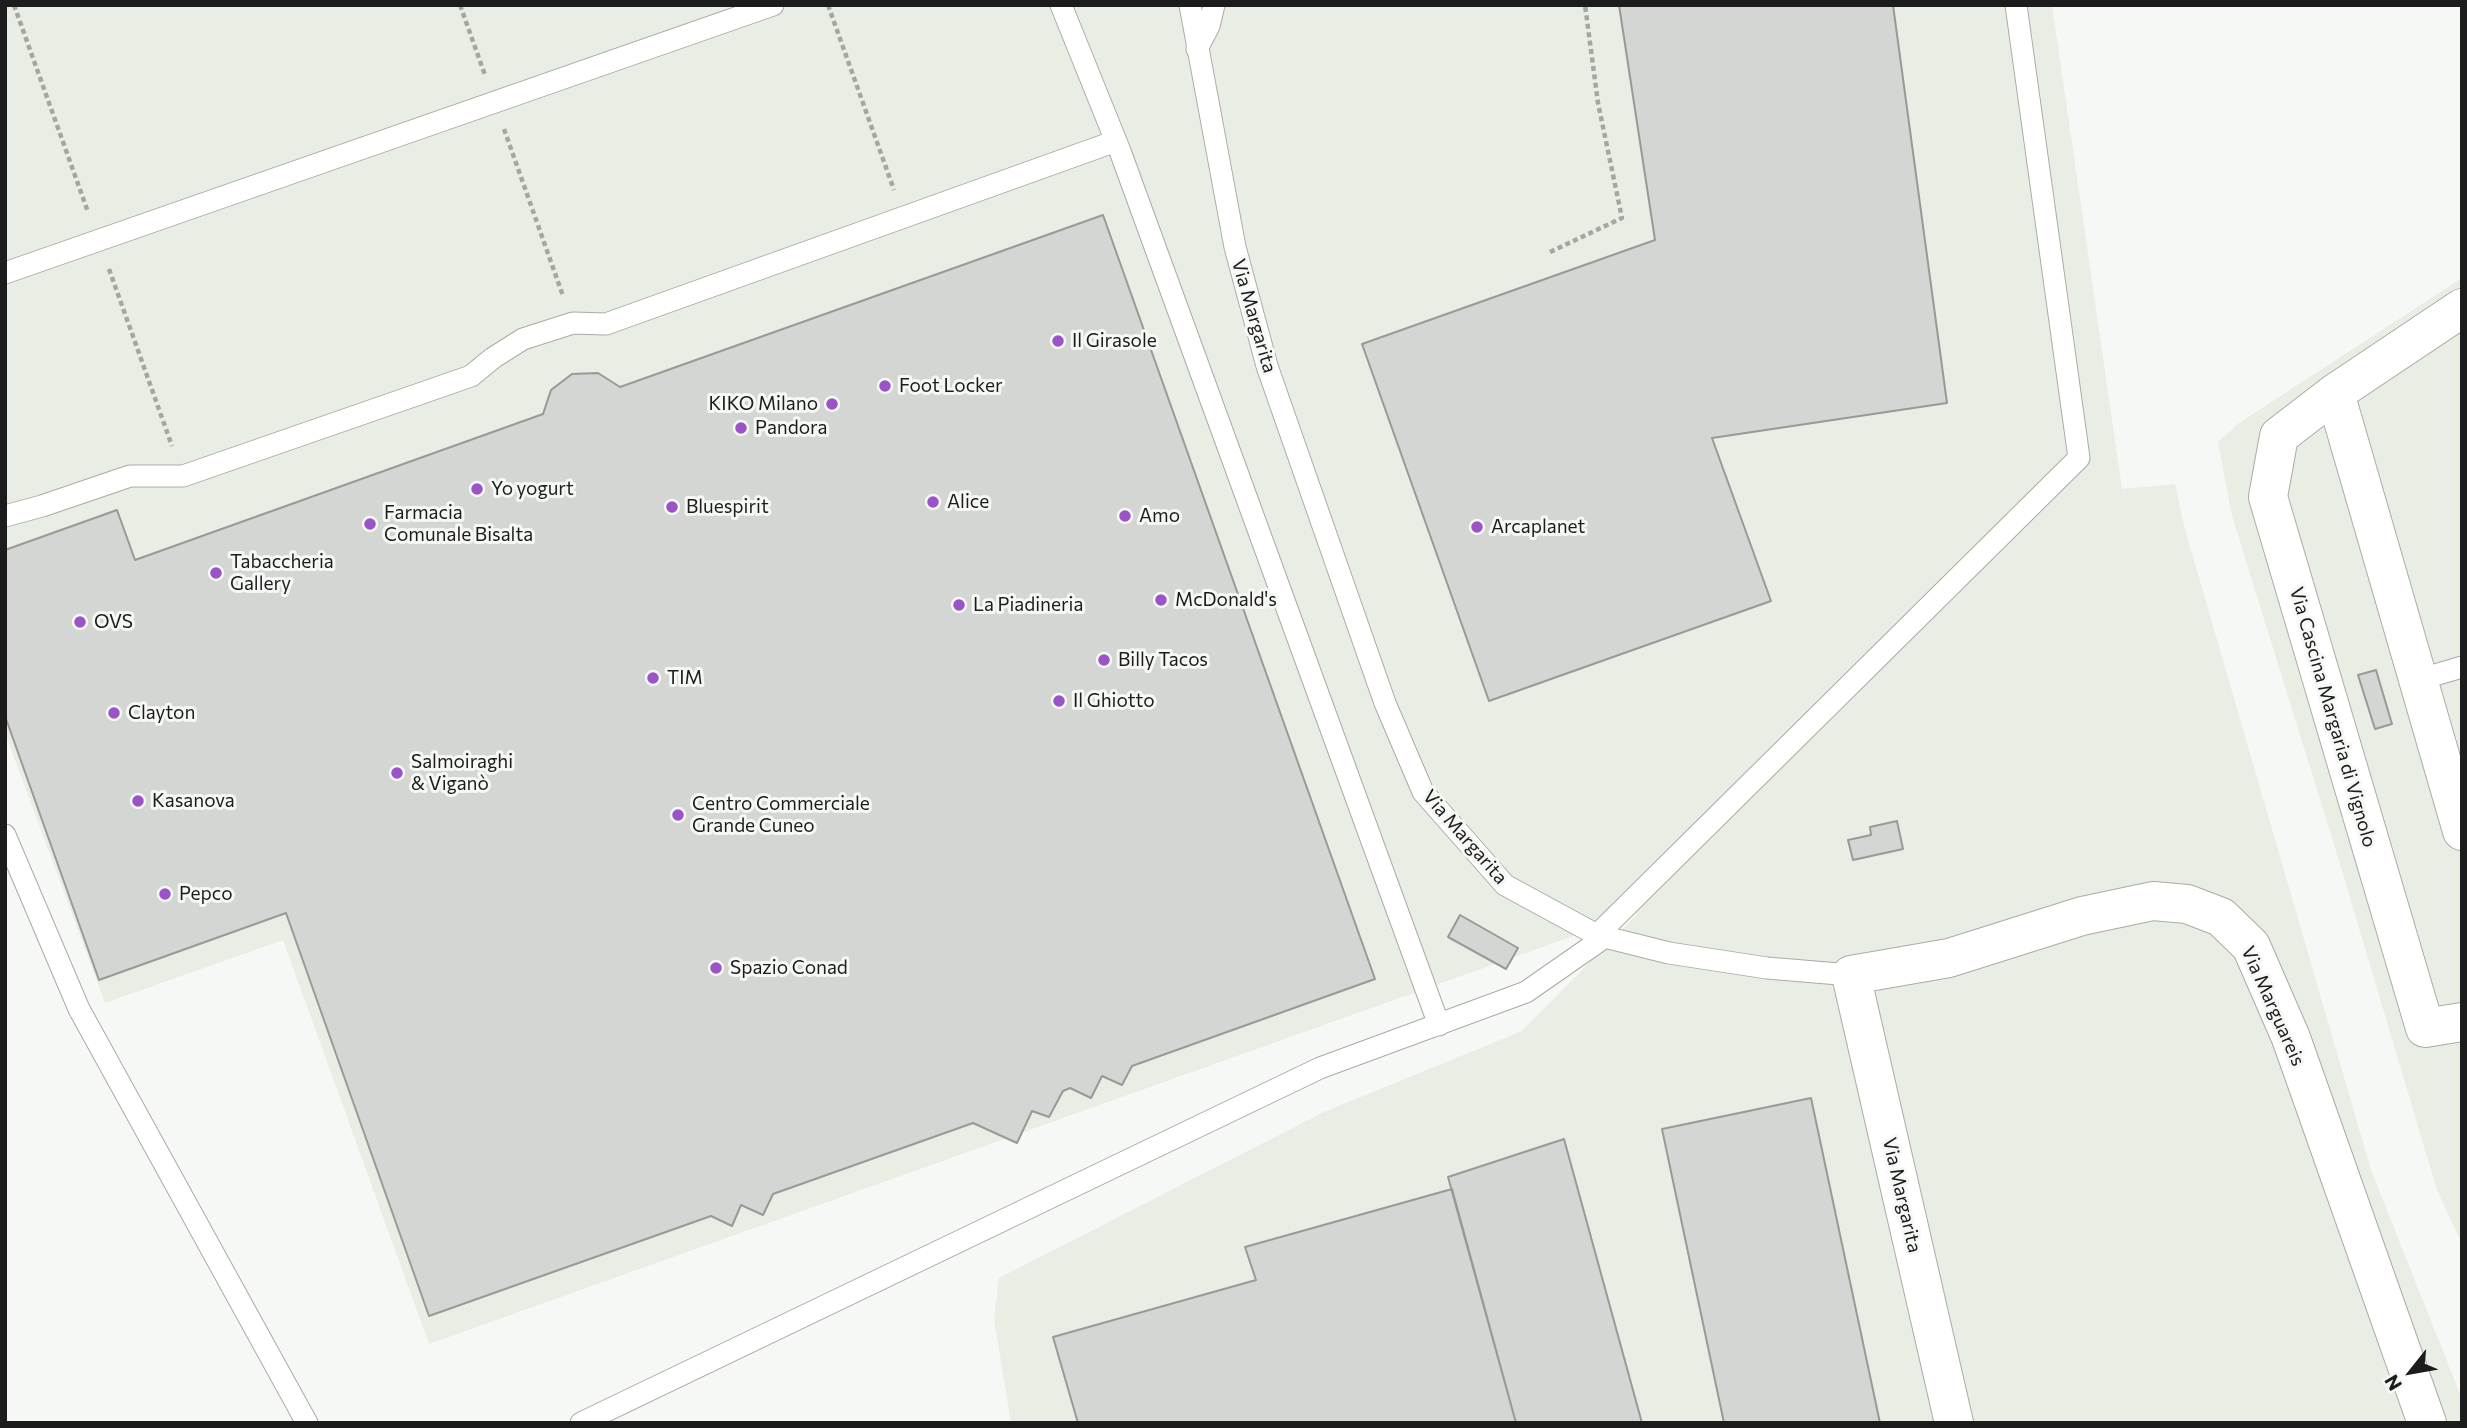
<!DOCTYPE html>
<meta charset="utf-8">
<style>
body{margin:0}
#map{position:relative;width:2467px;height:1428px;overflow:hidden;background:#f6f8f5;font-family:Commissioner,sans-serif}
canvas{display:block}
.frame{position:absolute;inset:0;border:7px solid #1b1c1b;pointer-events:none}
.north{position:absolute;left:2376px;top:1337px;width:70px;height:70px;-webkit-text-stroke:5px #f6f8f5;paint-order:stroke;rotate:239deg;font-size:19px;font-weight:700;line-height:28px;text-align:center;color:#1b1c1b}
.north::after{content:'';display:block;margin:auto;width:24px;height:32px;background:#1b1c1b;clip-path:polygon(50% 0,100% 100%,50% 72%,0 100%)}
</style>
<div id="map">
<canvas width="2467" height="1428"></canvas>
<div class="frame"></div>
<div class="north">N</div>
</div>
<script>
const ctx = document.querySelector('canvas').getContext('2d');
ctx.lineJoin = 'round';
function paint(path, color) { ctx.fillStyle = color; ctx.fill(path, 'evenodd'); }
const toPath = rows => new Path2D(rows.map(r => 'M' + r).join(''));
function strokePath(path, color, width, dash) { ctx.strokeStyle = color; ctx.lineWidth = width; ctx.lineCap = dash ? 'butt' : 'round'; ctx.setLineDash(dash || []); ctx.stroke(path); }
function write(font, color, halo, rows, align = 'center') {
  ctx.font = font + ' Commissioner,sans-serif'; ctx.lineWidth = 6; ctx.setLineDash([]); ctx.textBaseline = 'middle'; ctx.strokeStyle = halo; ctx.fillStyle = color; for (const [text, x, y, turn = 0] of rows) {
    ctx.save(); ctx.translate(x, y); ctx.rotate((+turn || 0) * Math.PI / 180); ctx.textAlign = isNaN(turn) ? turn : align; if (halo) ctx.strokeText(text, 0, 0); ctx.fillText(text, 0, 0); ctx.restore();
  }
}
paint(toPath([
 [5,5,2052,5,2122,489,2175,484,2184,526,2371,1170,2462,1399,2462,1423,1011,1423,994,1319,999,1278,1324,1112,1522,1031,1638,913,429,1344,283,940,105,1003,5,733],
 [2462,278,2462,1244,2437,1190,2337,854,2232,516,2218,442,2239,423]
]), '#e9eee4');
const building = toPath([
 [1619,5,1893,5,1947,403,1712,438,1771,601,1489,701,1362,344,1655,240,1619,5],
 [1103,215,1375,979,1132,1066,1122,1085,1102,1076,1091,1098,1070,1088,1063,1091,1049,1117,1032,1111,1017,1143,973,1123,773,1194,763,1215,741,1205,732,1226,711,1216,429,1316,286,913,99,980,5,716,5,550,117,510,135,560,543,414,551,390,572,374,598,373,620,387,1103,215],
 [2376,670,2392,724,2375,729,2358,675,2376,670],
 [1897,821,1903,849,1853,860,1848,840,1871,835,1870,827,1897,821],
 [1460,915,1518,948,1506,969,1448,937,1460,915],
 [1811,1098,1880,1423,1724,1423,1662,1129,1811,1098],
 [1564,1139,1642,1423,1516,1423,1448,1177,1564,1139],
 [1452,1189,1516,1423,1078,1423,1053,1337,1256,1280,1245,1247,1452,1189]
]);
paint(building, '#d4d6d3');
strokePath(building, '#999a98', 2);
const service = toPath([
 [1061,5,1120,151,1439,1025],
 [1190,5,1235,247,1267,366,1385,703,1423,792,1505,885,1597,935,1669,953,1767,968,1851,975],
 [1197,49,1209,26,1214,5],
 [5,273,773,5],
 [5,516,42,506,130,476,183,476,471,376,493,358,523,339,573,323,606,324,1116,141],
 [2418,680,2462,667],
 [5,835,79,1009,307,1423],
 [1597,935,2079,458,2016,5],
 [581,1423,1320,1068,1526,992,1605,937]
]);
const minor = toPath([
 [2462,308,2335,393,2279,436,2268,497,2425,1028,2462,1022],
 [2335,393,2462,831],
 [1954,1423,1851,975,1949,958,2082,916,2153,901,2187,904,2221,917,2251,946,2291,1038,2427,1423]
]);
strokePath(service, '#aaaba8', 23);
strokePath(minor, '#aaaba8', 40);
strokePath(toPath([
 [14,5,88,212],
 [460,5,485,75],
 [828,5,894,190],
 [504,129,563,296],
 [1550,252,1622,218,1598,103,1585,5],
 [109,269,172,446]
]), '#a5a6a4', 4.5, [5, 3.5]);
strokePath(service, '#fff', 21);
strokePath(minor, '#fff', 38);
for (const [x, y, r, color] of [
 [1058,341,7,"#9b54c8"],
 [885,386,7,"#9b54c8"],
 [832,404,7,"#9b54c8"],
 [741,428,7,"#9b54c8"],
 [477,489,7,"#9b54c8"],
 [933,502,7,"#9b54c8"],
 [672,507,7,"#9b54c8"],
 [1125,516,7,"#9b54c8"],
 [370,524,7,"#9b54c8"],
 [1477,527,7,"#9b54c8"],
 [216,573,7,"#9b54c8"],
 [1161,600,7,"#9b54c8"],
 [959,605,7,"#9b54c8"],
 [80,622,7,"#9b54c8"],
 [1104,660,7,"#9b54c8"],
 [653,678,7,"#9b54c8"],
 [1059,701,7,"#9b54c8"],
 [114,713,7,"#9b54c8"],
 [397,773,7,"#9b54c8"],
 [138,801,7,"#9b54c8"],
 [678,815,7,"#9b54c8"],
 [165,894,7,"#9b54c8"],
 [716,968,7,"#9b54c8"]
]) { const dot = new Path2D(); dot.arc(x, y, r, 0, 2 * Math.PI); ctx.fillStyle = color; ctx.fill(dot); strokePath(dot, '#f6f8f5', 2.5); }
write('19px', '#1b1c1b', '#f6f8f5', [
 ["Via Margarita",1254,316,74],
 ["Via Cascina Margaria di Vignolo",2333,717,74],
 ["Via Margarita",1465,837,49],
 ["Via Marguareis",2273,1006,66],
 ["Via Margarita",1902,1195,77]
]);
write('19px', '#1b1c1b', '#f6f8f5', [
 ["Il Girasole",1072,341],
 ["Foot Locker",899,386],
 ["KIKO Milano",818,404,"right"],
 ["Pandora",755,428],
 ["Yo yogurt",491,489],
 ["Alice",947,502],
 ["Bluespirit",686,507],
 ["Farmacia",384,513],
 ["Comunale Bisalta",384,535],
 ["Amo",1139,516],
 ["Arcaplanet",1491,527],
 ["Tabaccheria",230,562],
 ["Gallery",230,584],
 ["McDonald's",1175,600],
 ["La Piadineria",973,605],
 ["OVS",94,622],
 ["Billy Tacos",1118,660],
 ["TIM",667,678],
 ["Il Ghiotto",1073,701],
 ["Clayton",128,713],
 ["Salmoiraghi",411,762],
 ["& Viganò",411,784],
 ["Kasanova",152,801],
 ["Centro Commerciale",692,804],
 ["Grande Cuneo",692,826],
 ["Pepco",179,894],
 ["Spazio Conad",730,968]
], 'left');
</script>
